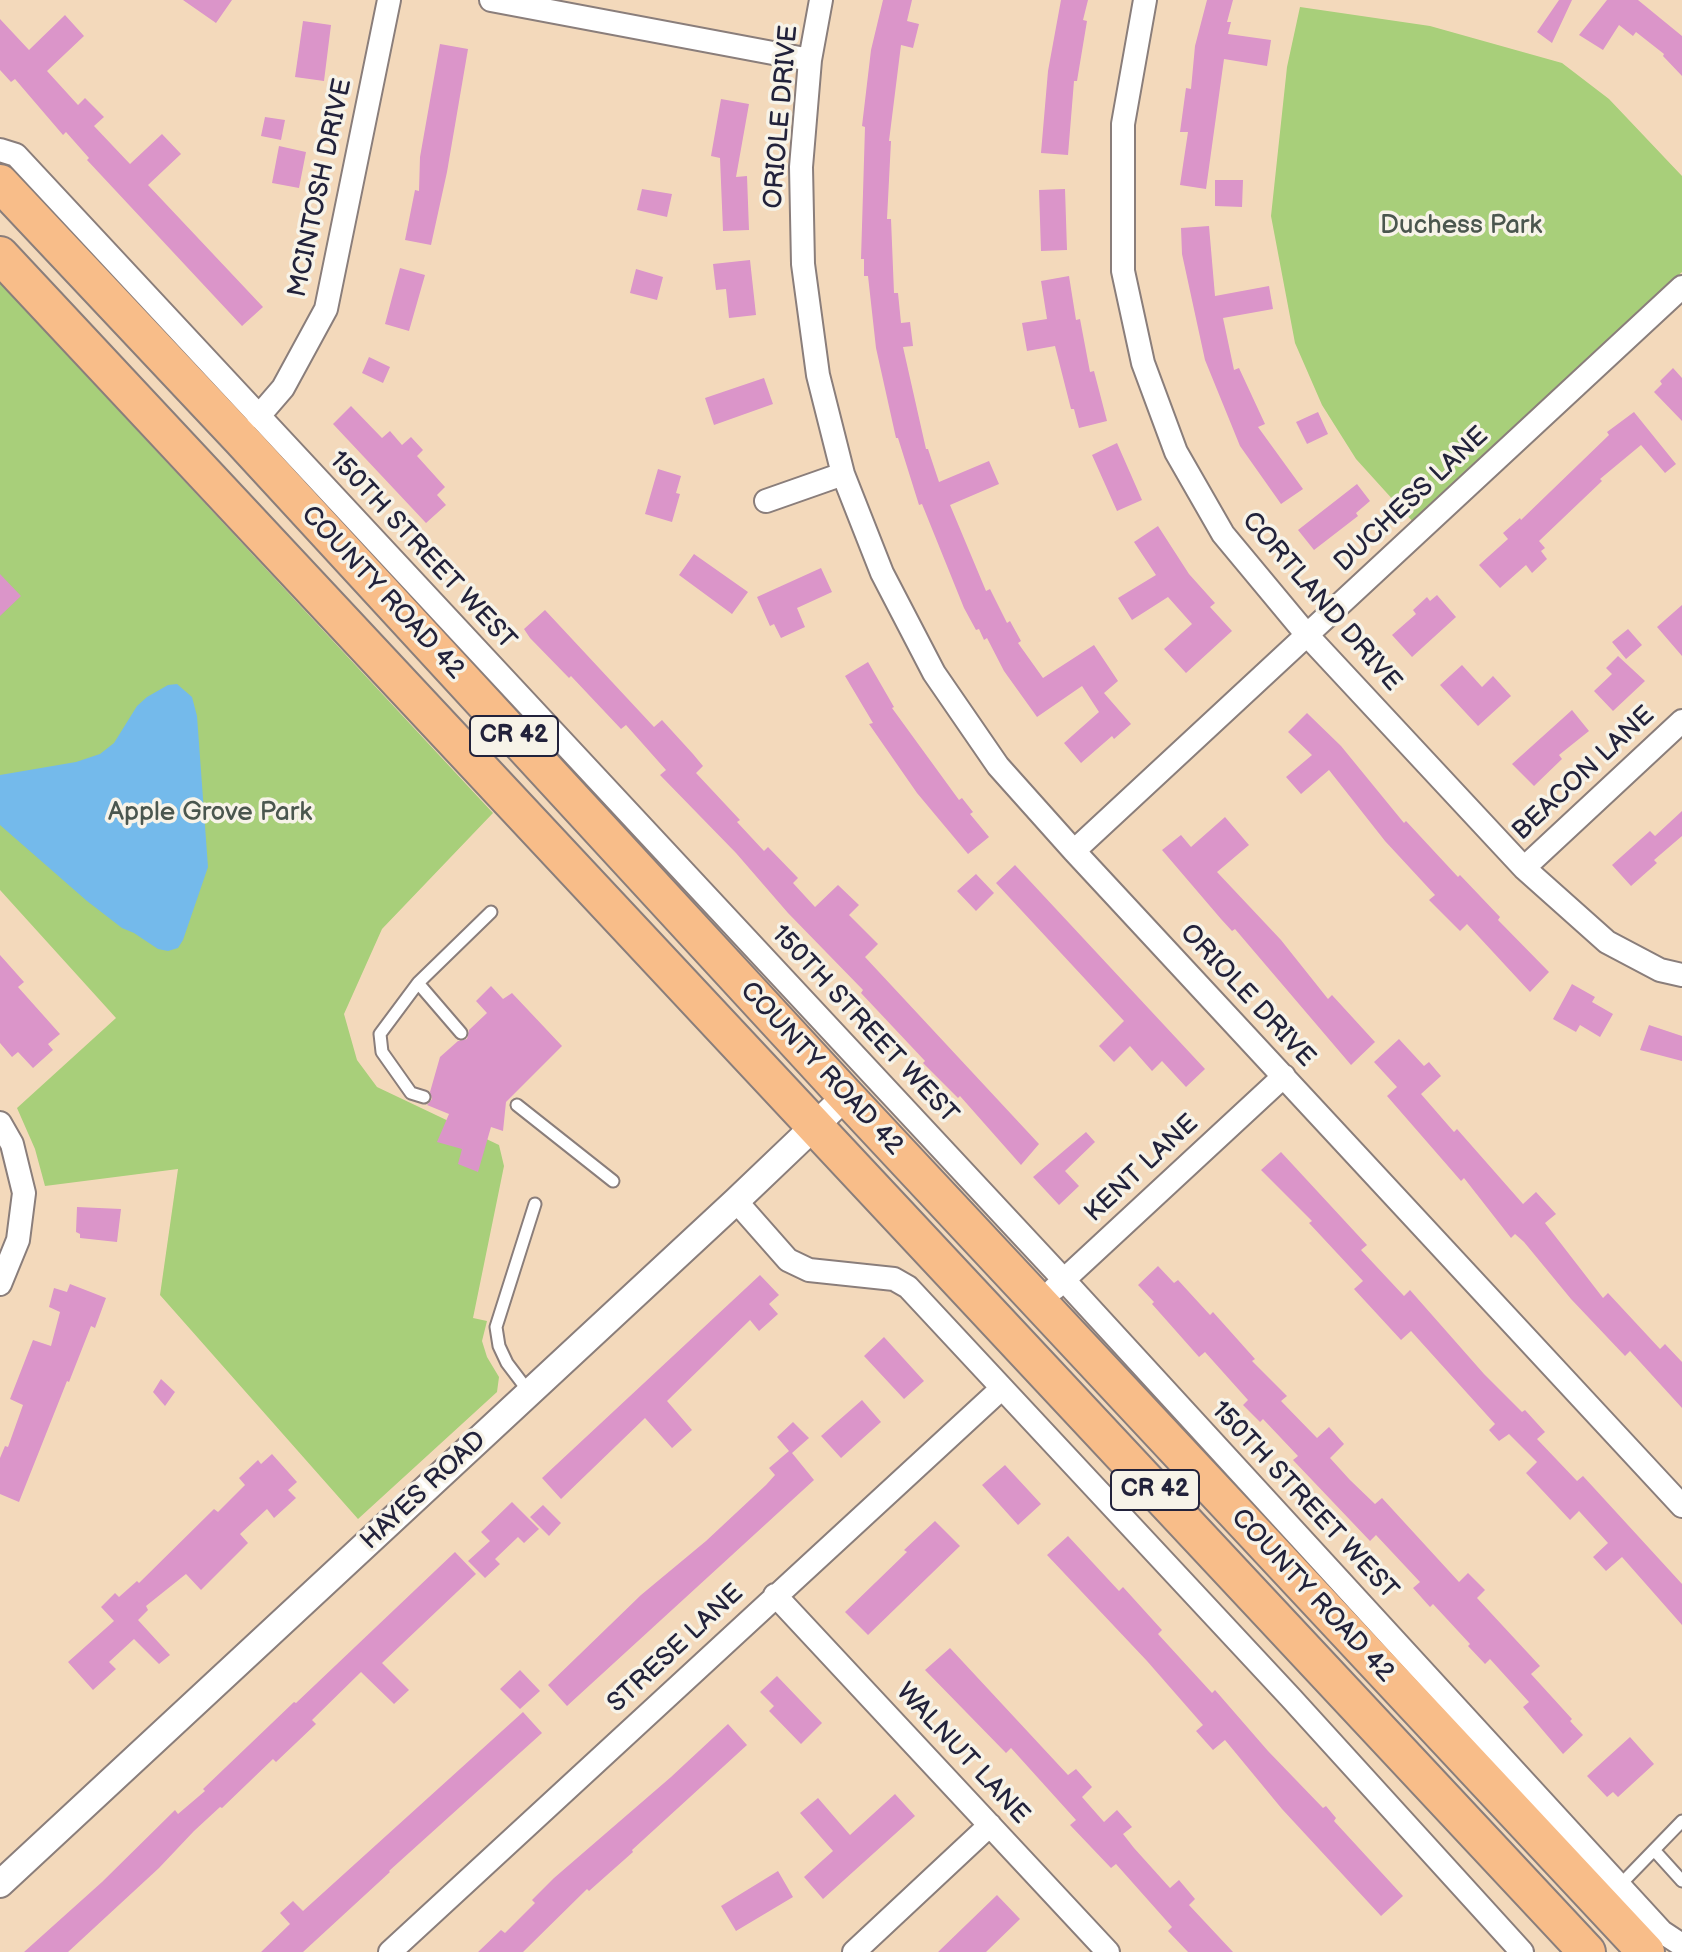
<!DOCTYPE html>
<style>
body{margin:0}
canvas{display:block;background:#f3d9bb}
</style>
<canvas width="1682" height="1952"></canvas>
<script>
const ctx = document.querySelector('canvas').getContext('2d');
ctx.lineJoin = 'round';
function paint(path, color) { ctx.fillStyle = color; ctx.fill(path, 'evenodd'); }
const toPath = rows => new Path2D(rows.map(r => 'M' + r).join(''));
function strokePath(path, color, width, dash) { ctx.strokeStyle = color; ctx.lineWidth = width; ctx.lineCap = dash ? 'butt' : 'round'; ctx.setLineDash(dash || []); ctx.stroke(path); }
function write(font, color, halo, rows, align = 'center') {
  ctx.font = font + ' "Balsamiq Sans",sans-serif'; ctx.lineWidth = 7; ctx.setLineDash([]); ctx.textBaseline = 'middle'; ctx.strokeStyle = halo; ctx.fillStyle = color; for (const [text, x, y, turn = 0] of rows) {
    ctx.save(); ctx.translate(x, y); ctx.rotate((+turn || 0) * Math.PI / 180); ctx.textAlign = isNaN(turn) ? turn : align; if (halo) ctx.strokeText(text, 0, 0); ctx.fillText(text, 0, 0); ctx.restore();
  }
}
paint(toPath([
 [1300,7,1430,26,1562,63,1609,99,1682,176,1682,272,1414,523,1356,459,1322,405,1295,343,1271,216,1287,67],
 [0,283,493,813,382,929,344,1014,357,1060,377,1087,499,1145,504,1166,473,1318,487,1321,482,1341,487,1357,499,1377,497,1392,358,1519,160,1295,178,1169,45,1186,35,1149,17,1108,116,1018,0,890]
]), '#a8cf7a');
paint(toPath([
 [177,684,192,697,197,716,208,867,183,940,178,948,168,951,158,949,134,933,122,928,87,901,0,825,0,775,76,762,100,754,114,743,137,706,147,697,168,685]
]), '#74baeb');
paint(toPath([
 [183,0,232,0,216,23],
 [883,0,912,0,907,21,919,24,913,48,901,45,889,141,891,141,887,219,891,219,894,293,898,293,901,323,910,322,913,346,903,347,926,449,928,449,939,482,989,461,999,484,950,505,986,591,990,589,1007,623,1010,621,1021,641,1018,643,1043,678,1094,645,1118,681,1104,693,1131,724,1114,739,1112,736,1081,763,1064,743,1099,712,1082,686,1037,717,1004,671,987,638,984,640,979,629,976,630,964,608,922,504,919,505,898,438,896,438,876,348,868,276,864,276,864,259,861,259,865,127,862,126,871,50],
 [1061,0,1088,0,1083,20,1087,21,1077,81,1074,81,1068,155,1041,153,1048,71],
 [1207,0,1233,0,1227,22,1231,22,1228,34,1271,40,1267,66,1224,59,1206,189,1180,185,1188,132,1180,132,1186,88,1191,89,1195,46],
 [1559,0,1572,0,1552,43,1537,32],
 [1607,0,1638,0,1682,36,1682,76,1663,56,1664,54,1636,32,1633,36,1619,25,1603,50,1579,35],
 [65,15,84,36,47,71,78,105,85,98,104,117,94,126,130,164,162,134,181,154,148,185,263,307,242,326,87,160,89,158,66,132,63,135,15,79,11,82,0,70,0,19,29,50],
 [303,21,331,25,324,81,295,77],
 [440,44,468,49,447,172,431,245,405,240,415,190,419,191,420,157],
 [721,99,749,104,736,177,747,176,749,230,723,231,720,158,711,156],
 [265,117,285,120,281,140,261,136],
 [279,146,306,152,299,188,272,183],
 [1215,180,1243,180,1242,207,1215,206],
 [642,189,672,194,667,217,637,210],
 [1065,189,1067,250,1041,251,1039,190],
 [1209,226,1215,296,1269,286,1273,309,1223,318,1234,370,1239,368,1265,424,1258,427,1303,489,1281,504,1240,446,1205,360,1182,254,1181,228],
 [750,260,756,315,729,318,726,289,716,290,713,264],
 [400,268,425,275,409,331,385,324],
 [636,269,663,277,657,300,630,293],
 [1069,276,1076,320,1080,319,1090,372,1094,371,1107,421,1079,428,1074,409,1071,409,1055,346,1027,351,1022,323,1047,319,1041,281],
 [369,357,390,367,383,383,362,373],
 [1673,368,1682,378,1682,421,1654,392,1662,384,1660,381],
 [764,378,773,404,714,425,705,398],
 [351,406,382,438,390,431,402,445,411,437,423,450,417,456,445,487,437,495,446,505,426,523,333,424],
 [1318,412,1328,434,1307,444,1296,422],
 [1634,412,1676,464,1665,473,1641,445,1600,479,1602,481,1539,541,1545,548,1541,551,1547,559,1532,573,1526,565,1500,588,1479,565,1508,539,1503,533,1520,518,1521,520,1609,435,1607,432],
 [1117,443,1142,500,1117,511,1092,455],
 [658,469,681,476,676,493,680,494,672,522,645,514],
 [1357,484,1370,501,1356,513,1358,516,1314,550,1298,530],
 [1158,526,1189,574,1215,603,1210,607,1232,631,1186,673,1164,649,1192,624,1168,597,1132,620,1118,598,1156,575,1134,542],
 [694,554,748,592,732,614,679,575],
 [821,568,832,592,797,608,805,627,781,638,774,624,770,626,757,597],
 [0,574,21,596,0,616],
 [1437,595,1456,617,1412,657,1392,635,1416,614,1413,610,1427,597,1430,601],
 [1682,605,1682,656,1657,627],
 [545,610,654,727,662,720,693,754,703,766,696,773,740,820,737,822,764,851,768,847,798,878,793,883,815,907,838,885,859,905,849,915,878,944,865,957,1039,1144,1021,1165,960,1096,958,1098,923,1063,925,1061,861,993,863,990,788,913,736,853,660,775,666,770,626,725,621,729,571,676,569,678,530,638,524,629],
 [1628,629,1642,645,1626,659,1612,642],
 [1618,656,1645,681,1613,711,1594,691,1612,674,1606,668],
 [868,662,894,707,892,708,959,800,962,798,973,812,970,814,989,837,968,854,917,793,869,724,873,723,845,676],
 [1462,665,1482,687,1493,676,1511,696,1478,726,1440,685],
 [1572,710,1589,731,1559,755,1562,759,1534,786,1512,764],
 [1307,713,1341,746,1404,823,1406,821,1458,877,1460,875,1500,917,1498,920,1549,972,1530,992,1467,924,1460,931,1429,900,1435,895,1385,841,1329,770,1301,794,1286,777,1312,755,1288,732],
 [1682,811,1682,836,1654,860,1657,863,1631,886,1612,865,1650,831,1655,836],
 [1225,817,1249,845,1217,872,1281,940,1328,999,1332,995,1375,1042,1351,1065,1235,929,1232,931,1221,919,1162,850,1181,835,1191,847],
 [1015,865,1205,1069,1186,1087,1162,1061,1152,1071,1130,1046,1114,1062,1099,1046,1124,1021,996,883],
 [976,874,994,893,976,911,957,891],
 [0,955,24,982,18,987,60,1034,48,1044,53,1050,33,1068,18,1052,12,1057,0,1043],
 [1572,984,1595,997,1592,1002,1613,1014,1600,1037,1580,1025,1576,1032,1553,1019],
 [491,986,503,999,512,993,562,1046,506,1102,503,1131,491,1127,478,1172,458,1164,462,1149,437,1142,449,1114,427,1105,432,1099,430,1092,440,1057,458,1041,467,1039,469,1030,487,1013,476,1001],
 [1649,1025,1682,1036,1682,1061,1640,1050],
 [1399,1039,1424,1066,1429,1062,1441,1076,1421,1094,1454,1132,1457,1129,1523,1204,1536,1192,1556,1214,1545,1223,1603,1298,1608,1293,1660,1349,1665,1344,1682,1362,1682,1408,1630,1351,1625,1356,1571,1299,1524,1242,1515,1234,1511,1238,1464,1178,1461,1181,1387,1096,1397,1087,1374,1062],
 [1086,1132,1095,1142,1065,1171,1079,1186,1059,1205,1033,1177],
 [1281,1152,1367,1245,1361,1250,1404,1296,1410,1290,1484,1374,1522,1412,1525,1410,1545,1432,1537,1439,1577,1481,1583,1476,1682,1584,1682,1625,1622,1557,1606,1571,1593,1557,1608,1543,1579,1511,1570,1520,1526,1473,1537,1462,1509,1434,1499,1441,1489,1430,1495,1424,1411,1331,1401,1340,1354,1289,1363,1281,1309,1223,1312,1221,1261,1170],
 [77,1207,121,1209,117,1242,80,1238,80,1234,76,1232],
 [1158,1266,1174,1283,1178,1280,1210,1315,1213,1312,1255,1359,1252,1361,1287,1396,1281,1401,1317,1438,1329,1427,1344,1444,1330,1458,1350,1480,1375,1504,1382,1498,1459,1582,1468,1573,1485,1590,1477,1598,1540,1666,1531,1674,1572,1719,1570,1721,1583,1735,1563,1754,1523,1707,1529,1702,1490,1659,1485,1664,1468,1646,1470,1644,1433,1604,1430,1607,1413,1588,1420,1582,1376,1535,1370,1541,1293,1460,1298,1456,1263,1419,1260,1422,1243,1405,1248,1400,1205,1352,1199,1357,1152,1304,1154,1302,1138,1285],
 [760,1275,779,1295,769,1304,778,1314,759,1331,750,1320,667,1401,692,1430,672,1448,645,1418,561,1499,542,1478],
 [70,1284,106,1298,95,1328,91,1326,69,1382,67,1381,19,1502,0,1494,0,1458,5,1446,8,1447,23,1405,10,1399,33,1340,51,1346,60,1312,49,1307,54,1288,67,1292],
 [884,1337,924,1381,904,1399,864,1356],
 [161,1379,175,1392,165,1406,153,1392],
 [862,1400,881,1422,841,1458,821,1436],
 [793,1422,809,1438,792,1453,814,1480,567,1706,548,1685,641,1595,706,1541,766,1485,775,1475,769,1468,789,1451,777,1437],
 [272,1454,297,1482,288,1490,296,1498,274,1518,267,1509,240,1534,248,1543,201,1590,186,1574,146,1606,148,1610,138,1620,170,1655,159,1664,134,1639,109,1662,116,1669,93,1690,68,1662,114,1621,101,1607,115,1593,119,1597,137,1581,139,1583,214,1509,218,1512,245,1485,239,1478,258,1460,261,1464],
 [1005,1465,1041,1504,1018,1525,982,1485],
 [512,1502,539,1529,524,1543,518,1537,495,1559,500,1564,485,1578,468,1561,490,1541,481,1532],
 [543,1505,561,1523,549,1536,530,1517],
 [935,1521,960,1546,868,1635,845,1612,907,1552,904,1550],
 [1068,1536,1119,1591,1123,1587,1162,1630,1158,1634,1212,1693,1215,1690,1268,1751,1323,1808,1326,1806,1336,1818,1334,1821,1403,1896,1381,1916,1282,1809,1225,1740,1213,1750,1196,1731,1203,1725,1147,1661,1047,1555],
 [455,1552,476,1574,382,1663,409,1690,394,1704,361,1672,312,1720,316,1724,276,1762,273,1759,222,1808,220,1807,194,1831,159,1868,68,1952,24,1952,102,1882,175,1810,178,1814,205,1791,203,1789,294,1702,296,1703],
 [950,1648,1068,1775,1076,1769,1092,1787,1082,1797,1104,1822,1117,1810,1132,1827,1123,1834,1134,1848,1170,1888,1179,1880,1195,1899,1189,1905,1233,1952,1188,1952,1168,1931,1172,1927,1116,1864,1111,1868,1070,1825,1076,1820,1011,1748,1006,1753,925,1670],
 [520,1670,540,1691,520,1709,500,1689],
 [777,1676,822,1723,801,1744,769,1711,774,1706,760,1692],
 [523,1712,542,1733,389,1871,390,1872,303,1952,261,1952,290,1924,280,1913,293,1901,303,1911],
 [728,1724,747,1745,632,1850,633,1852,589,1891,587,1889,523,1952,478,1952,501,1930,505,1933,535,1903,532,1900,554,1878,671,1777],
 [1630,1737,1654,1764,1618,1797,1613,1792,1607,1797,1587,1776],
 [895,1794,915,1816,823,1899,804,1877,833,1851,800,1813,818,1798,850,1835],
 [778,1871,793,1897,736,1931,721,1906],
 [997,1895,1020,1919,986,1952,938,1952]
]), '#db95c9');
const service = toPath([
 [418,983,380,1034,382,1052,411,1093,424,1097],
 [461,1033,418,983,491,912],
 [517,1105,613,1181],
 [529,1392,507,1363,499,1346,496,1327,535,1204],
 [1654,1850,1682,1881],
 [1619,1886,1682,1821]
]);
const minor = toPath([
 [491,0,810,60],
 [821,0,810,60,801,167,803,264,818,375,843,474,882,573,934,673,998,766,1074,851,1682,1506],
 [1145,0,1123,124,1123,271,1143,363,1176,452,1223,534,1307,635,1524,868,1607,942,1660,970,1682,975],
 [0,150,16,155,1064,1280,1662,1932,1682,1945],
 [258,417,283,388,326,309,389,0],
 [766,501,843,474],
 [1074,851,1682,287],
 [1524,868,1682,721],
 [0,1123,12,1144,24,1193,18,1240,0,1284],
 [736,1201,788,1260,809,1270,894,1279,908,1287,1291,1698,1522,1952],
 [1054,1289,1284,1076],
 [775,1595,1108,1952],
 [390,1952,1001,1389],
 [854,1952,990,1825]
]);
const tertiary = toPath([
 [0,1884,736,1201,846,1096]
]);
const trunk = toPath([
 [0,183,240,438,846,1096,1646,1952],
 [0,255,1587,1952]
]);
strokePath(service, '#8a7e7b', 15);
strokePath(minor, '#8a7e7b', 26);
strokePath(tertiary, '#8a7e7b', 30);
strokePath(trunk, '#8a7e7b', 40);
strokePath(service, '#fff', 11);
strokePath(minor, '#fff', 22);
strokePath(tertiary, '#fff', 26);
strokePath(trunk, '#f8bd89', 36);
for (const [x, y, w] of [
 [514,736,88],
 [1155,1490,88]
]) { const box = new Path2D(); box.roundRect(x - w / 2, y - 20, w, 40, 6); ctx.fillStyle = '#f7f3e8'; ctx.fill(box); strokePath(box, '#22223b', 2); }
write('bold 24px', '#22223b', null, [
 ["CR 42",514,736],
 ["CR 42",1155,1490]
]);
write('26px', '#22223b', '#f7f3e8', [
 ["ORIOLE DRIVE",782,117,-85],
 ["MCINTOSH DRIVE",321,188,-78],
 ["DUCHESS LANE",1412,500,-43],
 ["150TH STREET WEST",422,551,47],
 ["COUNTY ROAD 42",382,593,47],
 ["CORTLAND DRIVE",1321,602,49],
 ["BEACON LANE",1584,774,-43],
 ["ORIOLE DRIVE",1247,996,47],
 ["150TH STREET WEST",864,1025,47],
 ["COUNTY ROAD 42",821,1069,47],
 ["KENT LANE",1142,1169,-43],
 ["HAYES ROAD",424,1491,-43],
 ["150TH STREET WEST",1304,1501,47],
 ["COUNTY ROAD 42",1312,1596,47],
 ["STRESE LANE",676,1649,-43],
 ["WALNUT LANE",962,1754,47]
]);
write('26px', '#4a564e', '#f7f3e8', [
 ["Duchess Park",1461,226],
 ["Apple Grove Park",210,813]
]);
</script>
